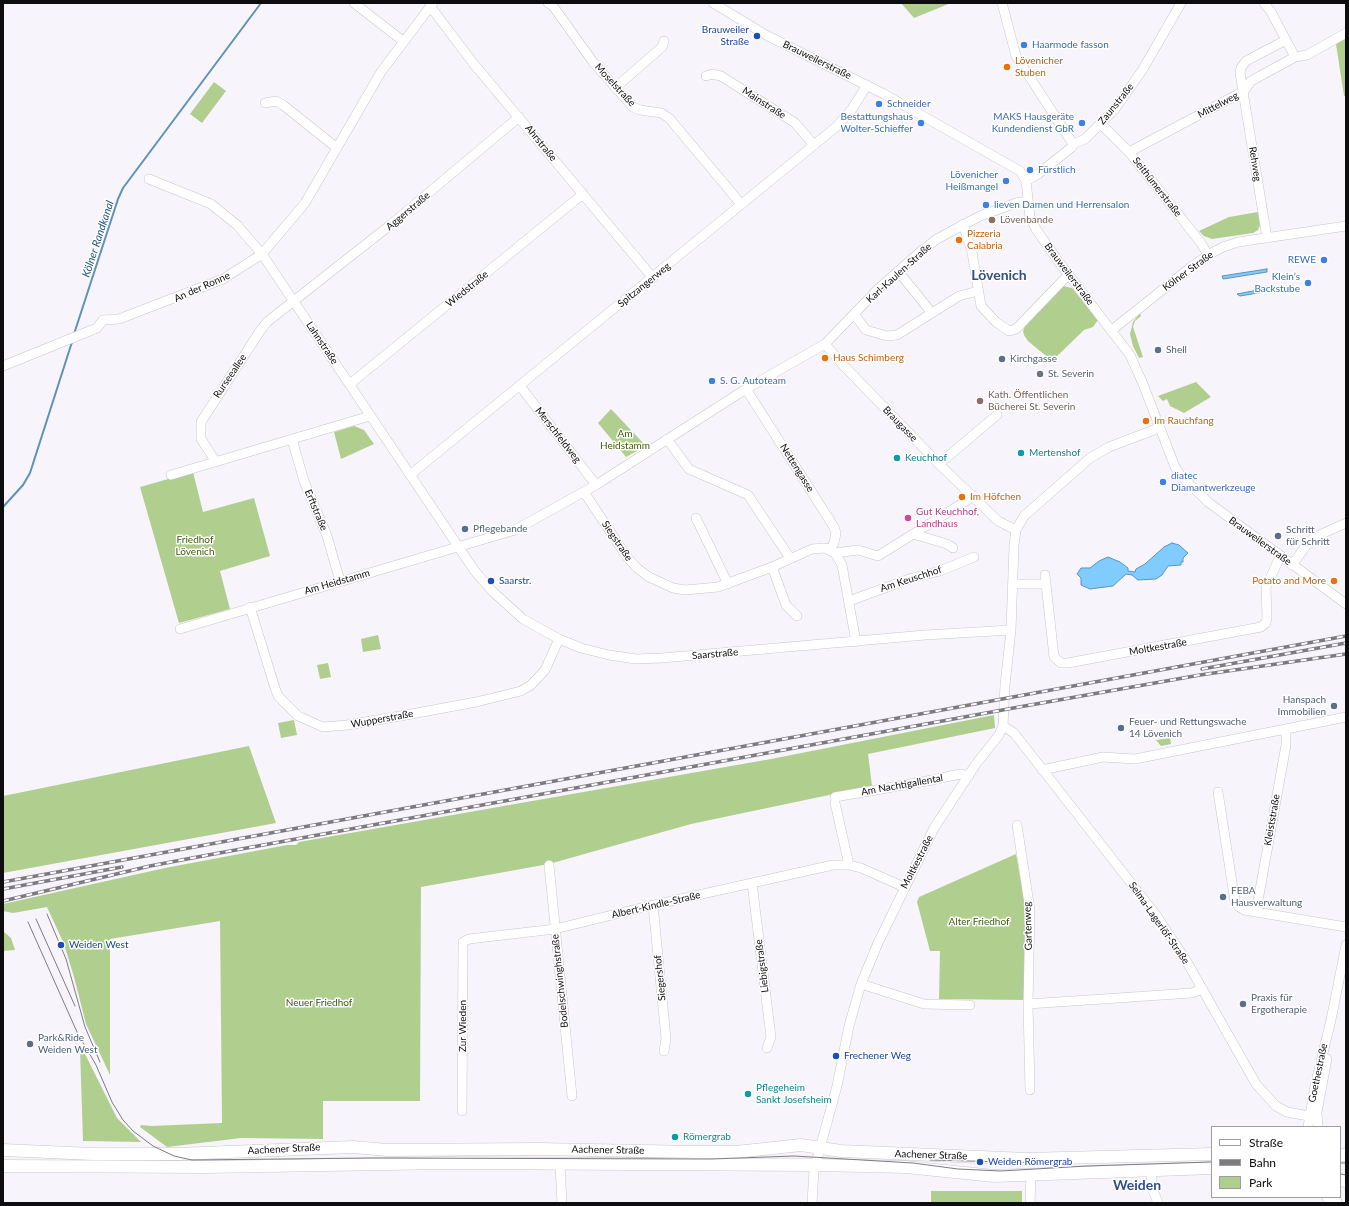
<!DOCTYPE html>
<meta charset="utf-8">
<style>
body{margin:0}
#map{position:relative;width:1349px;height:1206px;overflow:hidden;background:#f8f4fc;font-family:Lato,sans-serif}
canvas{display:block}
.frame{position:absolute;inset:0;border:4px solid #0d0c0f;pointer-events:none}
.legend{position:absolute;left:1211px;top:1126px;width:130px;height:72px;box-sizing:border-box;background:#fff;border:1px solid #9e9e9f;margin:0;padding:5px 7px;list-style:none;font-size:12px;color:#0d0c0f}
.legend li{display:flex;align-items:center;gap:8px;height:20px}
.legend b{width:20px;border:1px solid #9e9e9f}
</style>
<div id="map">
<canvas width="1349" height="1206"></canvas>
<div class="frame"></div>
<ul class="legend">
<li><b style="height:5px;background:#fff"></b>Straße</li>
<li><b style="height:5px;background:#7d7b80"></b>Bahn</li>
<li><b style="height:11px;background:#b0cf8f"></b>Park</li>
</ul>
</div>
<script>
const ctx = document.querySelector('canvas').getContext('2d');
ctx.lineJoin = 'round';
function paint(path, color) { ctx.fillStyle = color; ctx.fill(path, 'evenodd'); }
const toPath = rows => new Path2D(rows.map(r => 'M' + r).join(''));
function strokePath(path, color, width, dash) { ctx.strokeStyle = color; ctx.lineWidth = width; ctx.lineCap = dash ? 'butt' : 'round'; ctx.setLineDash(dash || []); ctx.stroke(path); }
function write(font, color, halo, rows, align = 'center') {
  ctx.font = font + ' Lato,sans-serif'; ctx.lineWidth = 3; ctx.setLineDash([]); ctx.textBaseline = 'middle'; ctx.strokeStyle = halo; ctx.fillStyle = color; for (const [text, x, y, turn = 0] of rows) {
    ctx.save(); ctx.translate(x, y); ctx.rotate((+turn || 0) * Math.PI / 180); ctx.textAlign = isNaN(turn) ? turn : align; if (halo) ctx.strokeText(text, 0, 0); ctx.fillText(text, 0, 0); ctx.restore();
  }
}
paint(toPath([
 [901,3,951,3,914,18],
 [1346,38,1346,96,1344,96,1336,44],
 [214,82,226,91,202,123,190,114],
 [1258,212,1260,225,1258,230,1253,233,1212,239,1204,236,1199,231,1229,217],
 [1063,286,1072,288,1098,320,1093,327,1084,330,1052,361,1028,341,1024,335,1023,331,1025,326],
 [1140,313,1141,316,1135,321,1133,327,1143,357,1139,358,1133,346,1130,334,1133,322],
 [1196,382,1211,397,1184,413,1170,406,1167,399,1163,401,1158,396],
 [611,409,646,446,626,457,598,423],
 [354,426,364,430,374,444,341,459,334,432],
 [193,472,203,512,254,498,270,556,220,571,230,609,179,623,140,487],
 [378,635,381,649,363,652,361,639],
 [328,663,331,677,320,679,317,665],
 [994,715,995,728,868,754,872,786,691,824,549,864,421,887,420,1101,323,1101,323,1139,241,1138,167,1147,140,1127,141,1125,151,1126,222,1123,220,921,110,939,110,1075,86,1024,74,977,64,944,47,907,13,913,3,911,3,904,165,868,287,845,296,845,299,842,771,759],
 [294,720,297,735,281,738,278,723],
 [1170,738,1171,744,1161,746,1156,740],
 [249,746,276,823,3,873,3,796],
 [1016,854,1026,909,1024,1000,939,999,940,951,930,951,917,902,919,897],
 [3,931,11,938,15,950,3,951],
 [80,1050,83,1050,117,1118,141,1142,83,1141],
 [931,1191,1022,1191,1022,1203,931,1203]
]), '#b0cf8f');
const water = toPath([
 [1267,269,1267,272,1223,279,1222,276,1267,269],
 [1269,288,1270,291,1240,296,1237,294,1269,288],
 [1172,543,1179,545,1188,553,1183,558,1183,562,1181,562,1181,565,1168,566,1162,575,1156,579,1138,580,1132,575,1126,574,1113,586,1090,589,1081,585,1081,578,1077,574,1081,568,1090,568,1099,561,1108,557,1120,562,1128,568,1128,571,1135,572,1136,569,1145,564,1164,547,1172,543]
]);
paint(water, '#81ccff');
strokePath(water, '#5e92b7', 1);
strokePath(toPath([
 [74,334,118,199,123,188,261,3],
 [3,507,23,485,30,473,72,342]
]), '#5e92b7', 2);
const minor = toPath([
 [354,3,403,41],
 [548,3,553,6,593,62,633,107,640,110,661,113,669,118,741,204],
 [713,3,766,35,884,94,1020,171,1026,181,1030,217,1036,229,1058,261,1130,355,1143,384,1175,467,1181,476,1208,502,1346,604],
 [1002,3,1016,56,1073,144],
 [1264,3,1271,12,1295,57],
 [430,6,473,63,653,278],
 [706,76,712,74,721,76,784,116,795,123,814,145],
 [615,88,662,47,664,41],
 [265,103,276,101,283,105,337,148],
 [1101,124,1129,152,1201,243,1208,255],
 [1129,152,1244,91,1251,81,1295,57,1307,55,1346,33],
 [149,179,211,204,237,225,262,254,474,570,492,591,523,619,559,639,581,648,609,655,636,659,662,658,925,635,1011,630],
 [1026,181,1038,174,1072,147,1073,144,1085,139,1115,109,1143,69,1181,3],
 [963,224,972,252,981,306,996,322,1009,331,1016,329,1068,275],
 [1267,238,1240,73,1241,68,1246,61,1286,40],
 [898,271,931,312],
 [854,314,866,330,887,336,897,335,959,296,978,291],
 [1112,330,1191,267,1208,255,1223,247,1238,242,1346,226],
 [825,344,844,366,939,464,998,521,1016,530],
 [3,366,97,328,103,320,119,319,223,279,262,254,305,203,381,72,433,3],
 [350,384,583,194],
 [520,386,596,485],
 [746,389,834,527,836,533,834,543,830,550],
 [292,439,304,481,327,536,340,581],
 [667,439,689,469,748,495,790,558],
 [216,462,201,439,201,422,260,331,267,322,389,226,519,117],
 [939,464,997,415],
 [171,475,370,416],
 [410,475,836,127,852,109,867,85],
 [584,492,627,557,637,568,649,577,673,588,685,590,718,587,772,567,812,549,825,548,835,553,842,565,856,642],
 [696,518,728,584],
 [913,534,947,544,953,548],
 [835,553,858,550,878,556,974,496],
 [1292,565,1308,543,1315,537,1346,523],
 [772,567,786,605,797,616],
 [1045,575,1054,657,1061,663,1068,663,1261,627,1266,623,1267,618,1266,587,1280,557],
 [1013,584,1046,584],
 [849,601,912,578,940,571,974,557],
 [250,607,275,688,278,696,298,716,323,727,347,725,406,715,476,702,521,691,531,685,545,670,559,639],
 [180,629,515,530,596,485,746,389,825,344,878,289,921,251,937,239,980,216,1016,203,1028,201],
 [1003,726,1014,733,1156,915,1187,962,1256,1084,1276,1106,1287,1112,1309,1116],
 [1042,770,1103,757,1135,759,1346,717],
 [1218,792,1235,902,1239,907,1244,910,1346,927],
 [835,797,927,781,960,774,969,776],
 [835,803,849,865],
 [1017,825,1030,910,1028,1004,1192,993,1202,989],
 [549,865,572,1096],
 [752,883,771,1037,767,1048],
 [653,905,666,1038,664,1051],
 [1256,912,1286,745,1286,729],
 [861,984,924,1004,970,1005],
 [1028,1004,1030,1090],
 [462,1111,463,942,469,939,555,929,653,905,833,865,849,865,861,868,904,887],
 [1308,1127,1315,1086,1331,1020,1346,945],
 [1318,1127,1317,1112,1327,1059],
 [560,1165,562,1203],
 [1151,1169,1152,1188,1158,1203],
 [1327,1197,1329,1203],
 [1336,1197,1337,1203],
 [812,1203,814,1170,837,1086,849,1026,861,984,878,943,934,828,976,764,999,735,1003,726,1005,685,1011,630,1014,545,1016,530,1024,516,1090,458,1109,447,1159,428],
 [1030,1203,1031,1174]
]);
const major = toPath([
 [3,1150,93,1154,178,1154,353,1147,387,1150,538,1149,696,1152,736,1152,801,1145,841,1151,1027,1159,1212,1154],
 [1340,1155,1346,1155],
 [3,1166,206,1167,448,1163,816,1165,906,1167,994,1176,1212,1168],
 [1340,1180,1346,1181]
]);
strokePath(minor, '#c8c5cd', 10);
strokePath(major, '#c8c5cd', 13);
strokePath(minor, '#fff', 9);
strokePath(major, '#fff', 12);
strokePath(toPath([
 [47,914,66,959,85,1027,100,1062],
 [36,919,75,1006],
 [28,922,77,1032,96,1065,112,1102,123,1120,133,1131,153,1146,174,1156,192,1160,370,1158,711,1159,794,1156,913,1163,958,1169,1001,1171,1086,1166,1212,1162],
 [930,1160,1046,1163],
 [1340,1163,1346,1163],
 [1340,1174,1346,1175]
]), '#7d7b80', 1);
const rail = toPath([
 [1202,669,1346,643],
 [3,882,1346,636],
 [3,889,122,867],
 [3,901,150,866,192,858,1019,707,1200,675,1346,654]
]);
strokePath(rail, '#7d7b80', 3.5);
strokePath(rail, '#fff', 2, [6]);
for (const [x, y, r, color] of [
 [757,36,4,"#1a4fb4"],
 [1024,45,4,"#3f7fe0"],
 [1007,67,4,"#e8710a"],
 [879,104,4,"#3f7fe0"],
 [921,123,4,"#3f7fe0"],
 [1082,123,4,"#3f7fe0"],
 [1030,170,4,"#3f7fe0"],
 [1006,181,4,"#3f7fe0"],
 [986,205,4,"#3f7fe0"],
 [992,220,4,"#8d6e63"],
 [959,240,4,"#e8710a"],
 [1324,260,4,"#3f7fe0"],
 [1308,283,4,"#3f7fe0"],
 [1158,350,4,"#5c6f8a"],
 [825,358,4,"#e8710a"],
 [1002,359,4,"#5c6f8a"],
 [1040,374,4,"#6b7280"],
 [712,381,4,"#3f7fe0"],
 [980,401,4,"#8d6e63"],
 [1146,421,4,"#e8710a"],
 [1021,453,4,"#0f9aa8"],
 [897,458,4,"#0f9aa8"],
 [1163,482,4,"#3f7fe0"],
 [962,497,4,"#e8710a"],
 [908,518,4,"#d1479c"],
 [465,529,4,"#5c6f8a"],
 [1278,536,4,"#5c6f8a"],
 [491,581,4,"#1a4fb4"],
 [1334,581,4,"#e8710a"],
 [1334,706,4,"#5c6f8a"],
 [1121,728,4,"#5c6f8a"],
 [1223,897,4,"#5c6f8a"],
 [61,945,4,"#1a4fb4"],
 [1243,1004,4,"#5c6f8a"],
 [30,1044,4,"#5c6f8a"],
 [836,1056,4,"#1a4fb4"],
 [748,1094,4,"#0f9aa8"],
 [675,1137,4,"#0f9aa8"],
 [980,1162,4,"#1a4fb4"]
]) { const dot = new Path2D(); dot.arc(x, y, r, 0, 2 * Math.PI); ctx.fillStyle = color; ctx.fill(dot); strokePath(dot, '#fff', 1.5); }
write('10px', '#164399', '#fff', [
 ["Brauweiler",749,30,"right"],
 ["Straße",749,42,"right"],
 ["Saarstr.",499,581],
 ["Weiden West",69,945],
 ["Frechener Weg",844,1056],
 ["Weiden Römergrab",988,1162]
], 'left');
write('10px', '#366cbe', '#fff', [
 ["Haarmode fasson",1032,45],
 ["Schneider",887,104],
 ["Bestattungshaus",913,117,"right"],
 ["Wolter-Schieffer",913,129,"right"],
 ["MAKS Hausgeräte",1074,117,"right"],
 ["Kundendienst GbR",1074,129,"right"],
 ["Fürstlich",1038,170],
 ["Lövenicher",998,175,"right"],
 ["Heißmangel",998,187,"right"],
 ["lieven Damen und Herrensalon",994,205],
 ["REWE",1316,260,"right"],
 ["Klein’s",1300,277,"right"],
 ["Backstube",1300,289,"right"],
 ["S. G. Autoteam",720,381],
 ["diatec",1171,476],
 ["Diamantwerkzeuge",1171,488]
], 'left');
write('10px', '#0d0c0f', '#fff', [
 ["Brauweilerstraße",817,60,26],
 ["Moselstraße",615,85,47],
 ["Mainstraße",764,103,33],
 ["Zaunstraße",1116,104,-51],
 ["Mittelweg",1218,105,-28],
 ["Ahrstraße",541,143,51],
 ["Rehweg",1255,164,81],
 ["Seithümerstraße",1157,187,52],
 ["Aggerstraße",408,211,-40],
 ["Kölner Straße",1188,271,-36],
 ["Karl-Kaulen-Straße",899,273,-42],
 ["Brauweilerstraße",1069,274,53],
 ["Spitzangerweg",644,285,-39],
 ["An der Ronne",202,287,-24],
 ["Wiedstraße",467,289,-39],
 ["Lahnstraße",322,343,56],
 ["Rurseeallee",230,376,-56],
 ["Braugasse",900,424,46],
 ["Merschfeldweg",558,435,52],
 ["Nettengasse",797,468,58],
 ["Erftstraße",316,510,67],
 ["Siegstraße",617,541,56],
 ["Brauweilerstraße",1260,541,36],
 ["Am Keuschhof",911,579,-18],
 ["Am Heidstamm",337,582,-16],
 ["Moltkestraße",1158,647,-10],
 ["Saarstraße",715,654,-5],
 ["Wupperstraße",382,719,-10],
 ["Am Nachtigallental",902,785,-10],
 ["Kleiststraße",1272,820,-80],
 ["Moltkestraße",917,862,-63],
 ["Albert-Kindle-Straße",656,905,-13],
 ["Selma-Lagerlöf-Straße",1159,923,55],
 ["Gartenweg",1028,926,-92],
 ["Liebigstraße",762,966,-97],
 ["Siegershof",660,978,-96],
 ["Bodelschwinghstraße",560,981,-96],
 ["Zur Wieden",463,1026,-90],
 ["Goethestraße",1318,1073,-78],
 ["Aachener Straße",284,1149,-3],
 ["Aachener Straße",608,1150,1],
 ["Aachener Straße",931,1155,2]
]);
write('10px', '#c56008', '#fff', [
 ["Lövenicher",1015,61],
 ["Stuben",1015,73],
 ["Pizzeria",967,234],
 ["Calabria",967,246],
 ["Haus Schimberg",833,358],
 ["Im Rauchfang",1154,421],
 ["Im Höfchen",970,497],
 ["Potato and More",1326,581,"right"]
], 'left');
write('10px', '#785e54', '#fff', [
 ["Lövenbande",1000,220],
 ["Kath. Öffentlichen",988,395],
 ["Bücherei St. Severin",988,407]
], 'left');
write('10px', '#4e5e75', '#fff', [
 ["Shell",1166,350],
 ["Kirchgasse",1010,359],
 ["Pflegebande",473,529],
 ["Schritt",1286,530],
 ["für Schritt",1286,542],
 ["Hanspach",1326,700,"right"],
 ["Immobilien",1326,712,"right"],
 ["Feuer- und Rettungswache",1129,722],
 ["14 Lövenich",1129,734],
 ["FEBA",1231,891],
 ["Hausverwaltung",1231,903],
 ["Praxis für",1251,998],
 ["Ergotherapie",1251,1010],
 ["Park&Ride",38,1038],
 ["Weiden West",38,1050]
], 'left');
write('10px', '#5b616d', '#fff', [
 ["St. Severin",1048,374]
], 'left');
write('10px', '#3b5909', '#fff', [
 ["Am",625,434],
 ["Heidstamm",625,446],
 ["Friedhof",195,540],
 ["Lövenich",195,552],
 ["Alter Friedhof",979,922],
 ["Neuer Friedhof",319,1003]
]);
write('10px', '#0d838f', '#fff', [
 ["Mertenshof",1029,453],
 ["Keuchhof",905,458],
 ["Pflegeheim",756,1088],
 ["Sankt Josefsheim",756,1100],
 ["Römergrab",683,1137]
], 'left');
write('10px', '#b23c85', '#fff', [
 ["Gut Keuchhof,",916,512],
 ["Landhaus",916,524]
], 'left');
write('italic 11px', '#225a7c', '#fff', [
 ["Kölner Randkanal",98,239,-72]
]);
write('bold 14px', '#334e87', '#fff', [
 ["Lövenich",999,275],
 ["Weiden",1137,1185]
]);
</script>
